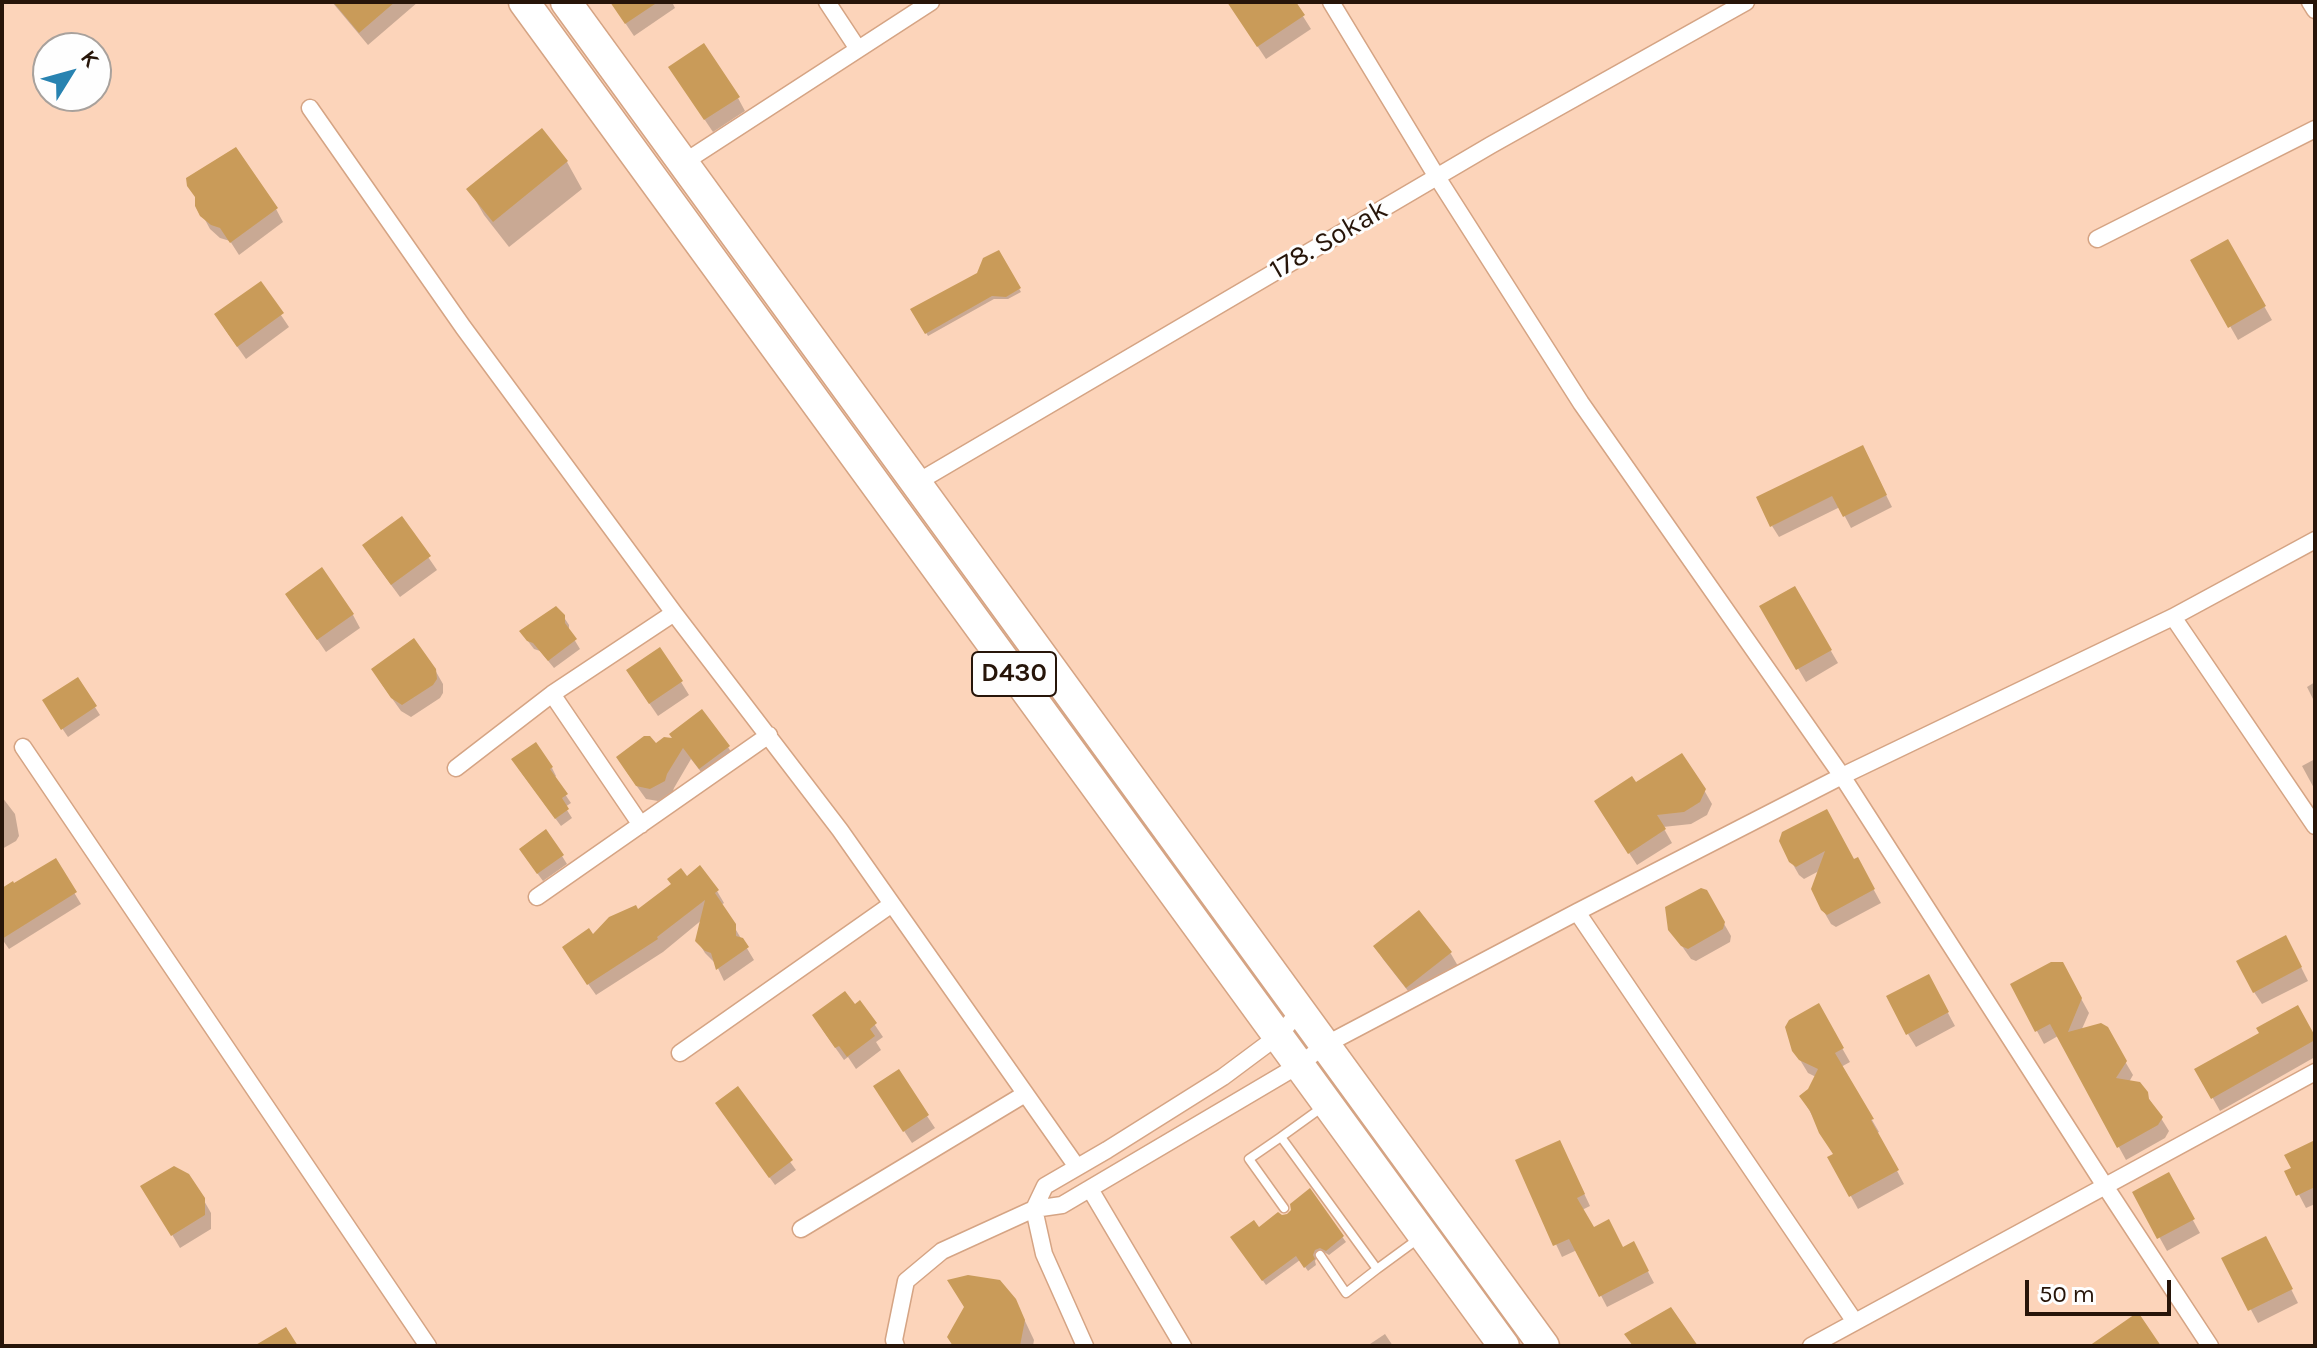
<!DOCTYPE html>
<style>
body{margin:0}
#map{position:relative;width:2317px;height:1348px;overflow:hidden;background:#fcd4ba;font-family:Karla,sans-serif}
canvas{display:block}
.frame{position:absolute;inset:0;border:4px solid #271509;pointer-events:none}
.north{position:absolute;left:32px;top:32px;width:80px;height:80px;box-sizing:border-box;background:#fefefe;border:2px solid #a8a19c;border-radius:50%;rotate:53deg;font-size:22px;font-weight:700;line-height:32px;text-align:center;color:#271509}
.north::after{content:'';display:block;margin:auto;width:28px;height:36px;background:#2883b1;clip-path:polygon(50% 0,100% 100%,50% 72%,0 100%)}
.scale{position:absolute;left:2025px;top:1280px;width:146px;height:36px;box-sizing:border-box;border:4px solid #271509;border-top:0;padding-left:10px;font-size:24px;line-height:28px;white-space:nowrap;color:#271509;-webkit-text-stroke:6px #fefefe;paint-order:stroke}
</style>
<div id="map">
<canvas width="2317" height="1348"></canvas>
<div class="frame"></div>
<div class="north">K</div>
<div class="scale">50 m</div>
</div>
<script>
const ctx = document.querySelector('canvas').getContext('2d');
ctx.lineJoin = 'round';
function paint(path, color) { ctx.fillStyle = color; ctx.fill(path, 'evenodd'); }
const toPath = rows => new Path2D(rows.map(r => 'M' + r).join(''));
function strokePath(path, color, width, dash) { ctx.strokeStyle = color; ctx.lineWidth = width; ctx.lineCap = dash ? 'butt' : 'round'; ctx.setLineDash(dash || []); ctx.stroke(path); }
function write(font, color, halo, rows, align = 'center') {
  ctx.font = font + ' Karla,sans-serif'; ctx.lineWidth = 6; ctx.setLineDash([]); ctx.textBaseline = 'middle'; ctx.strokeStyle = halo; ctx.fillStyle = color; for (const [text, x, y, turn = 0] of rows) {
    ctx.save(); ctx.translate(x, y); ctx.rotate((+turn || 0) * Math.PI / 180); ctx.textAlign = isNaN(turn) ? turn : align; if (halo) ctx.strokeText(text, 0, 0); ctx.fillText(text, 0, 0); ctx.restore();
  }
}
paint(toPath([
 [332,2,418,2,368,45],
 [611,2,672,2,675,8,634,36],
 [1228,2,1294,2,1311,29,1266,59],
 [678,80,738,98,745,111,713,132],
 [542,131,567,162,582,189,509,247,484,215,469,189],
 [197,200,276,209,283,222,239,255,230,241,220,238,210,229,197,205],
 [2227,241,2272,320,2238,340,2193,261],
 [998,252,1021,292,1008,299,994,299,928,336,913,310,978,274],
 [260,284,289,327,246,359,224,328],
 [1868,459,1892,507,1851,528,1840,507,1779,537,1772,526],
 [402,519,437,570,400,597,372,559],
 [1794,588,1838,663,1806,682,1762,607],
 [295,607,353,615,360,628,326,652],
 [563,616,569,625,569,631,580,649,554,668,540,651,534,649,527,640],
 [435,670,443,684,443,693,440,698,411,717,401,711,381,683],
 [77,679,100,715,68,737,49,709],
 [681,682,689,695,658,716,636,684],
 [2315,682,2315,703,2307,687],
 [656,746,728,747,736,760,708,781,691,759,674,788,672,794,658,801,646,799,626,771],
 [2315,759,2315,790,2302,766],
 [518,768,552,768,556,776,554,778,571,803,565,807,572,818,561,826],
 [1635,784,1704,790,1712,804,1707,815,1691,824,1663,827,1672,843,1637,865,1604,815],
 [2,797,15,814,19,836,16,841,2,849],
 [1784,833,1854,861,1857,859,1881,903,1836,927,1831,924,1823,910,1819,871,1804,879,1799,875,1791,861],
 [562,856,567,864,543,881,526,858],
 [55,861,81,904,9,949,2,939,2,890,14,886],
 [686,878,717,891,724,903,721,905,754,960,724,981,716,964,705,953,697,940,703,919,663,952,596,995,571,960,593,937,638,912],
 [1706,892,1731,936,1730,942,1696,961,1691,959,1670,929],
 [1418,912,1451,954,1458,966,1415,1000,1383,959,1375,946],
 [2293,951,2308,981,2262,1004,2254,992],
 [2062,964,2089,1013,2081,1031,2106,1029,2133,1075,2129,1082,2146,1094,2169,1131,2165,1138,2126,1160,2058,1036,2044,1044,2012,985],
 [1935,989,1955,1026,1916,1047,1908,1034],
 [860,1003,883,1037,876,1042,881,1050,856,1069,848,1057,844,1060,822,1029],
 [1818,1006,1850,1062,1841,1067,1879,1132,1877,1133,1904,1184,1858,1209,1830,1158,1835,1155,1801,1096,1809,1090,1816,1077,1808,1073,1794,1050],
 [2315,1039,2315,1057,2220,1111,2197,1070],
 [737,1088,796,1170,775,1185,722,1111],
 [883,1099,927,1116,935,1128,912,1143],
 [2315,1142,2315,1204,2306,1208,2287,1172,2294,1169],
 [1565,1153,1590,1206,1582,1210,1593,1229,1623,1250,1639,1255,1654,1283,1607,1307,1577,1250,1562,1257,1517,1161],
 [2168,1175,2200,1233,2167,1251,2135,1193],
 [143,1186,203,1199,211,1213,211,1229,180,1248],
 [1309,1191,1346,1242,1329,1255,1324,1252,1318,1255,1315,1261,1316,1265,1308,1271,1300,1260,1266,1285,1236,1243,1288,1216],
 [2272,1251,2298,1303,2258,1323,2224,1259],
 [1015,1300,1034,1340,1033,1346,955,1346],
 [1385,1334,1393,1346,1367,1346]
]), '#0003');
paint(toPath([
 [333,2,395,2,359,33],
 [610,2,658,2,625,24],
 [1227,2,1296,2,1305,15,1257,47],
 [704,43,740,97,704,120,668,67],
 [542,128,568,161,493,222,466,189],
 [236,147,278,208,230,243,220,228,211,225,200,216,195,206,195,197,187,186,186,178],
 [2228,239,2266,306,2228,328,2190,260],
 [999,250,1021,288,1006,297,992,296,925,334,910,309,977,273,983,258],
 [261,281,284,313,237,347,214,314],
 [1863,445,1887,495,1843,517,1832,496,1770,527,1756,497],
 [402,516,431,556,391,585,362,545],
 [322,567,354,614,317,640,285,594],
 [1795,586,1832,650,1796,670,1759,606],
 [556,606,565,615,565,623,577,639,548,661,533,643,527,641,519,631],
 [414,638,436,669,437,679,433,685,402,705,391,698,371,669],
 [660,647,683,681,649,704,626,670],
 [78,677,97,706,61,730,42,700],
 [702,709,730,746,699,769,683,748,667,774,665,781,650,789,636,786,616,757,644,736,650,736,656,743,664,737,672,738,669,734],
 [536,742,553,767,550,769,568,794,562,798,569,809,555,819,511,759],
 [1682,753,1706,789,1700,802,1684,812,1657,815,1666,829,1628,854,1594,801,1632,776,1636,782],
 [1827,809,1854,859,1858,857,1875,889,1827,915,1821,910,1811,889,1825,851,1796,867,1789,862,1779,841,1782,832],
 [546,829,564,855,537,874,519,849],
 [56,858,77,892,2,939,2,888,13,881,14,883],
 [700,865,719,890,715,893,736,924,736,936,743,938,749,947,716,970,711,953,705,951,695,941,705,900,657,937,658,939,587,985,562,947,589,928,593,934,609,917,636,905,638,909,671,884,667,879,681,868,687,876],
 [1701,888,1707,890,1725,922,1723,929,1688,949,1681,946,1668,930,1665,907],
 [1419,910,1452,952,1406,988,1373,946],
 [2286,935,2302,967,2253,993,2236,961],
 [2051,962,2063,962,2082,998,2068,1032,2101,1023,2108,1027,2127,1061,2116,1078,2140,1082,2148,1092,2149,1099,2163,1117,2158,1125,2117,1148,2050,1024,2035,1032,2010,984],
 [1929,974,1949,1012,1906,1035,1886,996],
 [845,991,855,1004,860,1000,877,1023,870,1029,875,1036,847,1057,839,1046,835,1048,812,1015],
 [1819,1003,1844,1048,1835,1053,1874,1119,1871,1120,1899,1170,1849,1197,1827,1157,1833,1154,1819,1133,1810,1111,1799,1096,1808,1089,1818,1069,1799,1060,1792,1051,1785,1027,1789,1020],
 [2298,1005,2315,1036,2315,1040,2211,1099,2194,1069,2259,1033,2256,1028],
 [899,1069,929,1115,903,1132,873,1086],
 [738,1086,793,1160,769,1178,715,1103],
 [1560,1140,1585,1194,1577,1198,1594,1227,1609,1219,1623,1247,1634,1241,1649,1271,1599,1297,1569,1239,1553,1246,1515,1160],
 [2315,1140,2315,1187,2296,1196,2284,1171,2291,1168,2284,1155],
 [174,1166,189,1174,205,1198,205,1215,171,1236,140,1186],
 [2169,1172,2195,1219,2157,1239,2132,1192],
 [1310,1188,1344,1236,1326,1251,1320,1248,1315,1250,1313,1255,1315,1259,1304,1268,1296,1256,1262,1281,1230,1237,1254,1220,1259,1227,1278,1212,1282,1215,1287,1214,1291,1210,1290,1204],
 [2266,1236,2293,1289,2248,1311,2221,1258],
 [968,1275,1000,1280,1016,1299,1025,1320,1020,1346,953,1346,947,1337,964,1307,947,1280],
 [1671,1307,1698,1346,1633,1346,1624,1334],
 [2138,1312,2161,1346,2089,1346],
 [286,1327,298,1346,254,1346]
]), '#c99b59');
const lane = toPath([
 [1324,1106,1281,1137,1377,1269,1418,1239],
 [1281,1137,1249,1159,1284,1208],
 [1320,1255,1346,1293,1377,1269]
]);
const street = toPath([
 [827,2,858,49],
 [1331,2,1437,177,1581,403,1842,776,2105,1186,2210,1346],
 [2310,2,2315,10],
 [310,108,463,327,674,613,840,830,1077,1167],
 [683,163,931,2],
 [2097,239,2315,129],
 [916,483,1491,145,1746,2],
 [2173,617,2315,826],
 [552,694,641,825],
 [23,747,428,1346],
 [456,768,552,694,674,613],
 [537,897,769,735],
 [1577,912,1855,1322],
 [680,1053,892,904],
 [1090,1189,1183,1346],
 [1034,1209,1062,1205,1299,1065,1325,1045,1577,912,1842,776,2173,617,2315,540],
 [1034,1209,1045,1186,1107,1150,1223,1077,1278,1036,1300,1011],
 [801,1229,1025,1094],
 [896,1346,894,1340,906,1281,942,1251,1034,1209,1044,1254,1085,1346],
 [1811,1346,2315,1072]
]);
const highway = toPath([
 [524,2,1504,1346],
 [566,2,1544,1346]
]);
strokePath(lane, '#d5a484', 11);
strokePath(street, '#d5a484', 19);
strokePath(highway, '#d5a484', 33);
strokePath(lane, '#fff', 8);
strokePath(street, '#fff', 16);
strokePath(highway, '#fff', 30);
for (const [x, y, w] of [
 [1014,674,84]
]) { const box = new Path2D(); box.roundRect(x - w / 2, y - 22, w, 44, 6); ctx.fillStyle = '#fefefe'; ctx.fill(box); strokePath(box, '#271509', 2); }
write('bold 26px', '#271509', null, [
 ["D430",1014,674]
]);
write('28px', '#271509', '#fefefe', [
 ["178. Sokak",1329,240,-30]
]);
</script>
